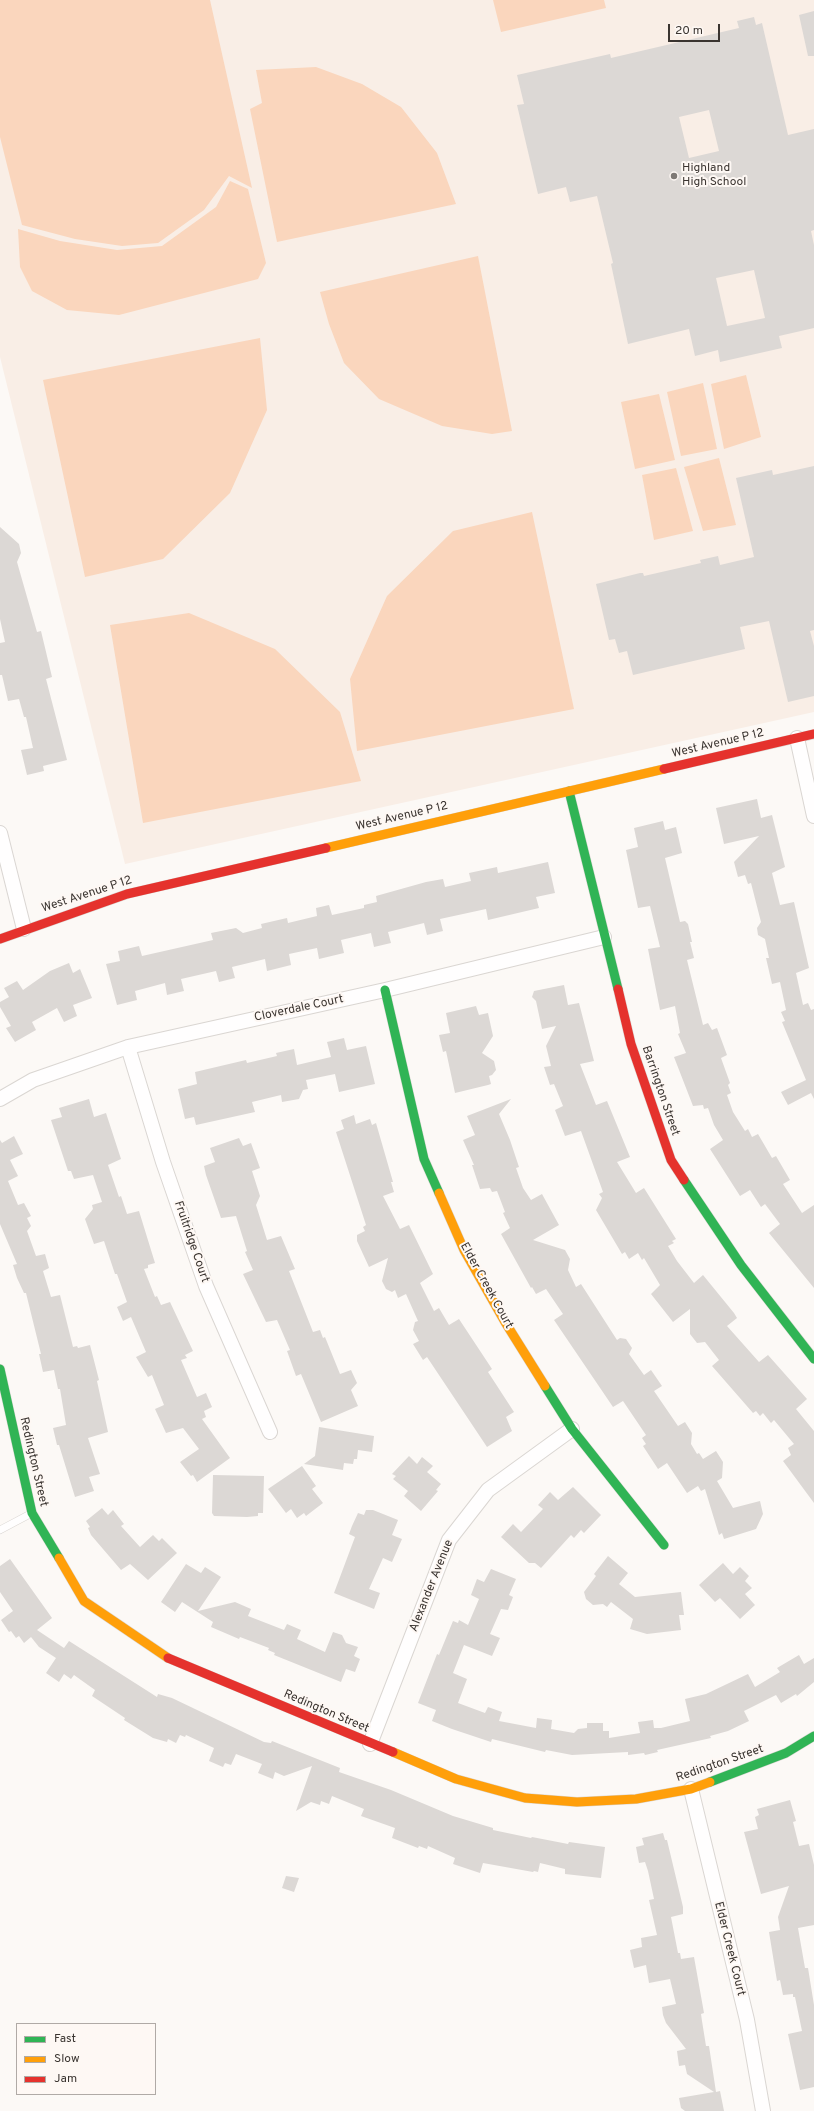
<!DOCTYPE html>
<style>
body{margin:0}
#map{position:relative;width:814px;height:2111px;overflow:hidden;background:#fcf9f6;font-family:Overpass,sans-serif}
canvas{display:block}
.legend{position:absolute;left:16px;top:2023px;width:140px;height:72px;box-sizing:border-box;background:#fef8f4;border:1px solid #b0aaa6;margin:0;padding:5px 7px;list-style:none;font-size:12px;color:#3a3430}
.legend li{display:flex;align-items:center;gap:8px;height:20px}
.legend b{width:20px;border:1px solid #b0aaa6}
.scale{position:absolute;left:668px;top:24px;width:52px;height:18px;box-sizing:border-box;border:2px solid #3a3430;border-top:0;padding-left:5px;font-size:12px;line-height:14px;white-space:nowrap;color:#3a3430;-webkit-text-stroke:3px #fef8f4;paint-order:stroke}
</style>
<div id="map">
<canvas width="814" height="2111"></canvas>
<ul class="legend">
<li><b style="height:5px;background:#30b455"></b>Fast</li>
<li><b style="height:5px;background:#ff9f0a"></b>Slow</li>
<li><b style="height:5px;background:#e5322d"></b>Jam</li>
</ul>
<div class="scale">20 m</div>
</div>
<script>
const ctx = document.querySelector('canvas').getContext('2d');
ctx.lineJoin = 'round';
function paint(path, color) { ctx.fillStyle = color; ctx.fill(path, 'evenodd'); }
const toPath = rows => new Path2D(rows.map(r => 'M' + r).join(''));
function strokePath(path, color, width, dash) { ctx.strokeStyle = color; ctx.lineWidth = width; ctx.lineCap = dash ? 'butt' : 'round'; ctx.setLineDash(dash || []); ctx.stroke(path); }
function write(font, color, halo, rows, align = 'center') {
  ctx.font = font + ' Overpass,sans-serif'; ctx.lineWidth = 4; ctx.setLineDash([]); ctx.textBaseline = 'middle'; ctx.strokeStyle = halo; ctx.fillStyle = color; for (const [text, x, y, turn = 0] of rows) {
    ctx.save(); ctx.translate(x, y); ctx.rotate((+turn || 0) * Math.PI / 180); ctx.textAlign = isNaN(turn) ? turn : align; if (halo) ctx.strokeText(text, 0, 0); ctx.fillText(text, 0, 0); ctx.restore();
  }
}
paint(toPath([
 [0,0,814,0,814,712,125,864,0,357]
]), '#f9eee6');
paint(toPath([
 [0,0,210,0,252,188,229,176,204,210,158,243,122,246,75,239,22,225,0,137],
 [493,0,604,0,606,8,501,32],
 [316,67,362,84,401,107,437,153,456,204,277,242,250,109,262,103,256,70],
 [230,181,248,189,266,263,258,279,119,315,67,310,32,291,20,267,18,229,60,241,117,250,162,246,216,207],
 [478,256,512,431,492,434,442,426,379,399,344,363,329,324,320,292],
 [260,338,267,410,230,493,163,559,85,577,43,380],
 [746,375,761,437,724,449,711,384],
 [703,383,717,449,681,456,667,392],
 [659,394,675,460,635,469,621,402],
 [719,458,736,525,703,531,684,467],
 [676,468,693,531,654,540,642,475],
 [532,512,574,709,357,751,350,679,387,596,453,531],
 [189,613,275,649,340,712,361,781,143,823,110,625]
]), '#fad6bd');
paint(toPath([
 [814,11,814,56,808,56,799,15],
 [754,17,756,25,762,23,788,135,814,129,814,230,811,231,814,245,814,328,779,336,782,348,720,362,718,350,695,356,689,329,628,344,611,264,613,263,597,196,570,202,566,187,538,194,517,105,524,104,517,75,610,54,611,58,739,28,737,21],
 [709,110,719,151,689,158,679,117],
 [754,270,765,318,727,326,716,278],
 [814,466,814,630,810,631,814,646,814,696,788,702,769,621,740,627,745,649,633,675,627,651,619,653,615,639,609,640,596,584,640,573,643,573,644,576,701,563,700,560,718,556,720,565,754,557,736,478,772,470,773,475],
 [0,527,19,544,21,553,17,562,37,632,41,631,52,677,46,679,67,760,43,766,44,771,27,775,21,750,33,748,26,717,24,717,19,699,8,701,2,675,0,675,0,643,5,642,0,619],
 [757,799,761,818,772,815,785,867,772,873,780,905,794,902,809,968,796,973,803,1005,808,1003,811,1010,814,1009,814,1099,811,1093,788,1105,781,1092,806,1080,782,1022,785,1021,781,1012,786,1010,780,982,772,984,766,958,769,958,765,939,758,935,757,928,761,922,751,883,748,884,745,875,738,877,734,862,759,836,724,844,716,808],
 [663,821,665,830,676,827,682,853,665,858,680,922,685,921,688,924,692,942,690,942,694,958,687,960,703,1025,708,1023,712,1030,717,1028,727,1055,721,1058,730,1083,728,1085,731,1093,727,1095,733,1112,745,1131,748,1129,752,1137,758,1134,772,1158,776,1156,790,1180,783,1184,802,1213,814,1205,814,1288,769,1233,780,1224,765,1204,761,1207,750,1190,740,1196,710,1149,723,1140,714,1125,708,1108,704,1109,703,1105,693,1106,674,1057,686,1053,678,1034,680,1033,675,1006,660,1010,648,949,660,947,650,906,638,908,626,850,638,847,634,828],
 [548,862,555,893,536,897,539,908,488,920,486,909,440,919,443,931,427,935,424,923,388,932,391,943,374,947,371,933,341,940,344,953,319,959,317,948,289,954,291,965,267,971,265,959,232,967,235,978,219,982,216,971,181,979,184,991,167,995,165,983,135,991,137,1000,117,1005,106,964,120,961,118,951,139,946,142,956,213,940,211,933,236,928,243,933,262,928,261,924,287,918,288,923,317,916,316,908,329,905,332,915,364,908,364,905,377,902,376,896,426,882,443,879,445,887,471,881,469,873,497,867,498,873],
 [69,963,73,973,80,969,92,998,73,1005,77,1016,64,1022,57,1008,32,1022,36,1030,15,1042,6,1028,11,1026,0,1007,0,1002,9,997,4,988,17,981,23,990,50,971],
 [564,985,568,1005,579,1003,594,1061,580,1064,596,1105,607,1101,630,1157,617,1162,636,1193,644,1188,676,1239,672,1241,674,1243,668,1246,677,1261,694,1283,703,1275,734,1313,737,1318,727,1326,759,1362,768,1355,807,1399,796,1409,814,1431,814,1503,783,1461,791,1455,788,1448,794,1444,774,1420,771,1423,763,1413,760,1416,756,1411,753,1413,712,1366,719,1360,705,1342,697,1343,690,1334,690,1309,673,1322,651,1294,660,1285,644,1258,642,1260,638,1253,629,1259,625,1252,622,1254,596,1210,602,1198,599,1194,603,1192,581,1131,565,1136,555,1110,563,1106,554,1084,550,1085,544,1067,551,1066,546,1046,556,1026,542,1029,536,1001,532,997,534,991],
 [476,1006,479,1015,488,1013,493,1036,482,1053,494,1061,496,1070,492,1075,489,1076,491,1084,488,1085,455,1093,446,1051,443,1052,439,1035,450,1033,446,1013],
 [344,1038,347,1050,366,1046,375,1084,339,1092,335,1074,306,1080,308,1089,303,1090,299,1099,282,1102,281,1095,252,1102,255,1112,196,1125,194,1117,185,1119,178,1089,197,1084,195,1072,246,1060,247,1063,277,1056,276,1053,294,1049,297,1065,331,1057,327,1042],
 [89,1099,94,1117,106,1113,121,1159,108,1165,119,1197,121,1196,127,1214,139,1211,155,1263,148,1265,148,1268,144,1269,155,1297,157,1296,161,1305,170,1302,193,1351,185,1355,187,1358,181,1360,197,1397,206,1393,212,1407,204,1411,206,1417,202,1419,230,1458,197,1482,193,1475,191,1476,180,1462,199,1449,183,1428,166,1433,155,1409,164,1405,152,1375,148,1377,136,1357,146,1352,131,1317,123,1321,117,1307,127,1302,117,1274,115,1274,104,1241,94,1244,85,1219,93,1209,92,1205,102,1202,93,1175,74,1179,71,1171,68,1171,51,1120,62,1117,59,1108],
 [511,1099,499,1114,510,1140,519,1167,516,1168,523,1188,531,1200,542,1194,559,1225,533,1240,565,1250,570,1259,568,1270,576,1287,581,1284,617,1340,620,1338,626,1339,632,1348,629,1354,644,1375,651,1370,662,1386,654,1391,678,1426,685,1422,692,1433,691,1444,697,1454,699,1453,703,1459,716,1451,723,1462,722,1478,717,1481,733,1508,760,1501,763,1514,756,1529,724,1539,722,1533,719,1535,705,1489,701,1491,698,1486,687,1493,667,1463,658,1469,643,1446,646,1444,642,1438,646,1435,623,1401,613,1407,554,1320,563,1314,546,1289,536,1294,532,1287,531,1288,501,1234,510,1228,503,1213,505,1212,497,1191,492,1192,490,1188,480,1189,472,1165,474,1165,463,1140,475,1135,467,1116],
 [354,1115,356,1124,370,1119,372,1125,376,1123,393,1182,391,1182,394,1192,383,1196,400,1229,409,1225,433,1274,420,1283,434,1311,439,1308,449,1325,459,1319,492,1369,488,1372,514,1412,506,1417,512,1431,487,1447,427,1357,423,1360,413,1344,419,1341,413,1330,415,1322,418,1321,406,1294,398,1298,395,1290,392,1292,386,1289,382,1281,388,1258,369,1267,357,1241,357,1235,365,1231,363,1227,366,1225,336,1132,344,1129,341,1120],
 [14,1136,23,1154,10,1160,18,1176,8,1181,18,1205,24,1203,31,1216,27,1218,31,1226,27,1231,36,1256,45,1254,49,1268,43,1271,51,1297,60,1295,73,1347,77,1346,78,1348,90,1345,99,1380,97,1381,108,1432,88,1438,100,1474,89,1477,94,1491,75,1497,59,1445,57,1445,53,1428,66,1425,60,1389,58,1389,54,1370,43,1372,39,1354,41,1354,26,1293,24,1293,17,1278,13,1265,17,1264,0,1224,0,1140,2,1143],
 [239,1138,243,1146,251,1143,260,1168,252,1171,260,1196,256,1205,267,1240,281,1236,295,1269,289,1271,313,1332,320,1330,323,1338,325,1337,340,1374,351,1370,357,1383,351,1390,358,1406,321,1422,301,1374,296,1376,287,1351,290,1350,277,1320,266,1322,243,1274,253,1270,245,1252,247,1251,236,1216,221,1218,206,1175,204,1166,215,1162,210,1148],
 [319,1427,374,1436,372,1452,358,1450,357,1459,354,1459,353,1464,344,1463,343,1470,304,1464,315,1456],
 [409,1456,417,1464,422,1457,433,1466,427,1472,441,1484,436,1490,438,1491,421,1511,404,1496,408,1491,393,1479,396,1476,392,1474],
 [302,1466,316,1486,312,1489,323,1503,306,1516,304,1513,297,1518,291,1509,286,1513,268,1489],
 [213,1475,264,1476,263,1513,258,1513,258,1516,247,1517,214,1516,212,1513],
 [573,1487,601,1515,584,1533,581,1530,574,1538,571,1535,541,1568,535,1563,529,1563,501,1537,513,1524,521,1532,543,1509,538,1505,550,1492,558,1500],
 [102,1508,108,1515,113,1510,124,1524,121,1526,140,1547,153,1535,159,1541,162,1538,177,1553,148,1580,130,1564,121,1570,91,1535,88,1528,90,1527,86,1521],
 [366,1510,373,1510,398,1520,392,1535,402,1539,392,1562,383,1558,369,1589,380,1593,374,1609,334,1593,355,1537,349,1534,352,1526,358,1513,364,1515],
 [608,1556,628,1573,619,1584,635,1597,681,1592,684,1615,679,1615,681,1630,647,1634,630,1629,633,1619,611,1602,607,1607,603,1604,593,1605,586,1599,584,1592,596,1576,594,1574],
 [10,1559,52,1618,37,1630,64,1648,69,1641,157,1697,158,1694,172,1698,264,1742,271,1743,272,1741,340,1768,339,1772,391,1790,453,1816,493,1828,493,1830,531,1838,532,1837,568,1844,569,1842,605,1847,601,1878,565,1874,565,1869,540,1863,538,1872,534,1871,533,1872,483,1863,480,1873,453,1864,455,1858,428,1846,427,1849,419,1846,418,1848,392,1838,395,1828,361,1816,364,1809,332,1796,329,1804,321,1801,320,1805,311,1802,296,1811,312,1766,284,1776,275,1772,273,1779,258,1773,262,1764,236,1754,231,1765,225,1763,223,1767,209,1761,214,1748,186,1735,185,1737,180,1735,176,1743,168,1739,167,1742,153,1738,124,1720,125,1718,92,1696,95,1690,74,1675,71,1679,64,1674,59,1682,46,1673,56,1658,39,1647,31,1637,24,1643,19,1636,16,1638,11,1631,9,1632,1,1620,13,1611,0,1592,0,1566],
 [723,1563,733,1574,740,1567,749,1576,745,1581,752,1588,745,1594,755,1605,740,1619,720,1598,715,1602,699,1585],
 [186,1564,201,1573,205,1567,221,1577,198,1611,235,1602,251,1609,248,1616,284,1630,287,1624,301,1630,297,1639,325,1652,333,1632,342,1635,346,1643,358,1647,354,1656,360,1659,355,1672,346,1669,341,1682,274,1655,275,1653,268,1650,269,1648,240,1637,239,1639,211,1627,213,1622,182,1602,175,1612,161,1602],
 [491,1569,516,1579,509,1595,513,1597,508,1610,501,1609,490,1634,500,1638,492,1656,464,1645,453,1673,467,1679,458,1703,485,1713,488,1707,502,1712,499,1721,536,1728,537,1718,552,1720,551,1729,574,1733,578,1729,587,1728,587,1723,603,1723,603,1731,609,1731,609,1738,640,1733,638,1722,653,1720,654,1728,661,1728,690,1721,685,1699,706,1694,748,1674,755,1687,780,1672,777,1668,799,1655,804,1664,814,1658,814,1682,797,1696,796,1694,781,1703,776,1695,744,1711,749,1721,728,1731,710,1736,711,1738,657,1750,658,1752,645,1755,644,1753,628,1755,628,1752,572,1755,546,1750,545,1752,492,1739,491,1742,452,1729,432,1721,436,1710,418,1703,437,1654,439,1655,453,1621,458,1623,459,1620,468,1625,479,1599,471,1595,477,1579,484,1582],
 [790,1800,796,1821,793,1822,799,1846,809,1844,814,1865,814,1925,798,1928,805,1968,808,1968,814,2005,814,2087,800,2090,788,2034,802,2031,795,1997,793,1997,793,1994,783,1995,780,1980,777,1981,769,1932,780,1930,778,1917,789,1886,761,1894,744,1832,758,1829,755,1817,759,1815,757,1809],
 [663,1833,665,1840,667,1840,683,1907,683,1914,671,1917,678,1953,680,1953,681,1959,694,1957,704,2013,701,2014,702,2021,706,2046,709,2046,716,2092,720,2091,724,2111,685,2111,681,2108,679,2098,714,2092,687,2074,685,2065,679,2066,677,2051,686,2049,666,2023,663,2015,662,2007,676,2004,670,1979,649,1983,646,1965,634,1968,630,1950,642,1947,641,1938,657,1935,649,1900,654,1899,648,1871,645,1862,639,1863,636,1847,644,1845,642,1838],
 [286,1876,299,1878,294,1892,282,1888]
]), '#dcd8d5');
const lane = toPath([
 [0,1530,32,1513]
]);
const street = toPath([
 [797,738,814,816],
 [0,833,24,929],
 [128,1047,163,1162,206,1286,270,1432],
 [0,1099,33,1080,128,1047,385,990,604,937],
 [370,1744,449,1540,488,1490,572,1429],
 [691,1789,747,2020,763,2111]
]);
const fast = toPath([
 [569,791,618,989],
 [385,990,424,1159,439,1193],
 [684,1180,741,1265,814,1359],
 [0,1369,32,1513,59,1558],
 [545,1386,572,1429,664,1545],
 [710,1782,786,1753,814,1736]
]);
const slow = toPath([
 [326,848,664,769],
 [439,1193,464,1250,505,1322,545,1386],
 [59,1558,84,1601,168,1658],
 [393,1752,456,1779,525,1798,577,1802,636,1799,691,1789,710,1782]
]);
const jam = toPath([
 [664,769,814,734],
 [0,939,127,894,326,848],
 [618,989,631,1044,671,1160,684,1180],
 [168,1658,393,1752]
]);
strokePath(lane, '#dad6d2', 8);
strokePath(street, '#dad6d2', 16);
strokePath(fast, '#dad6d2', 10);
strokePath(slow, '#dad6d2', 10);
strokePath(jam, '#dad6d2', 10);
strokePath(lane, '#fffefe', 7);
strokePath(street, '#fffefe', 14);
strokePath(fast, '#30b455', 9);
strokePath(slow, '#ff9f0a', 9);
strokePath(jam, '#e5322d', 9);
for (const [x, y, r, color] of [
 [674,176,4,"#7e7975"]
]) { const dot = new Path2D(); dot.arc(x, y, r, 0, 2 * Math.PI); ctx.fillStyle = color; ctx.fill(dot); strokePath(dot, '#fef8f4', 1.5); }
write('12px', '#3a3430', '#fef8f4', [
 ["Highland",682,169],
 ["High School",682,183]
], 'left');
write('12px', '#3a3430', '#fef8f4', [
 ["West Avenue P 12",718,744,-13],
 ["West Avenue P 12",402,817,-13],
 ["West Avenue P 12",87,895,-18],
 ["Cloverdale Court",299,1009,-12],
 ["Barrington Street",660,1091,71],
 ["Fruitridge Court",191,1242,71],
 ["Elder Creek Court",486,1286,61],
 ["Redington Street",33,1462,77],
 ["Alexander Avenue",432,1586,-68],
 ["Redington Street",326,1712,23],
 ["Redington Street",720,1764,-19],
 ["Elder Creek Court",729,1949,76]
]);
</script>
